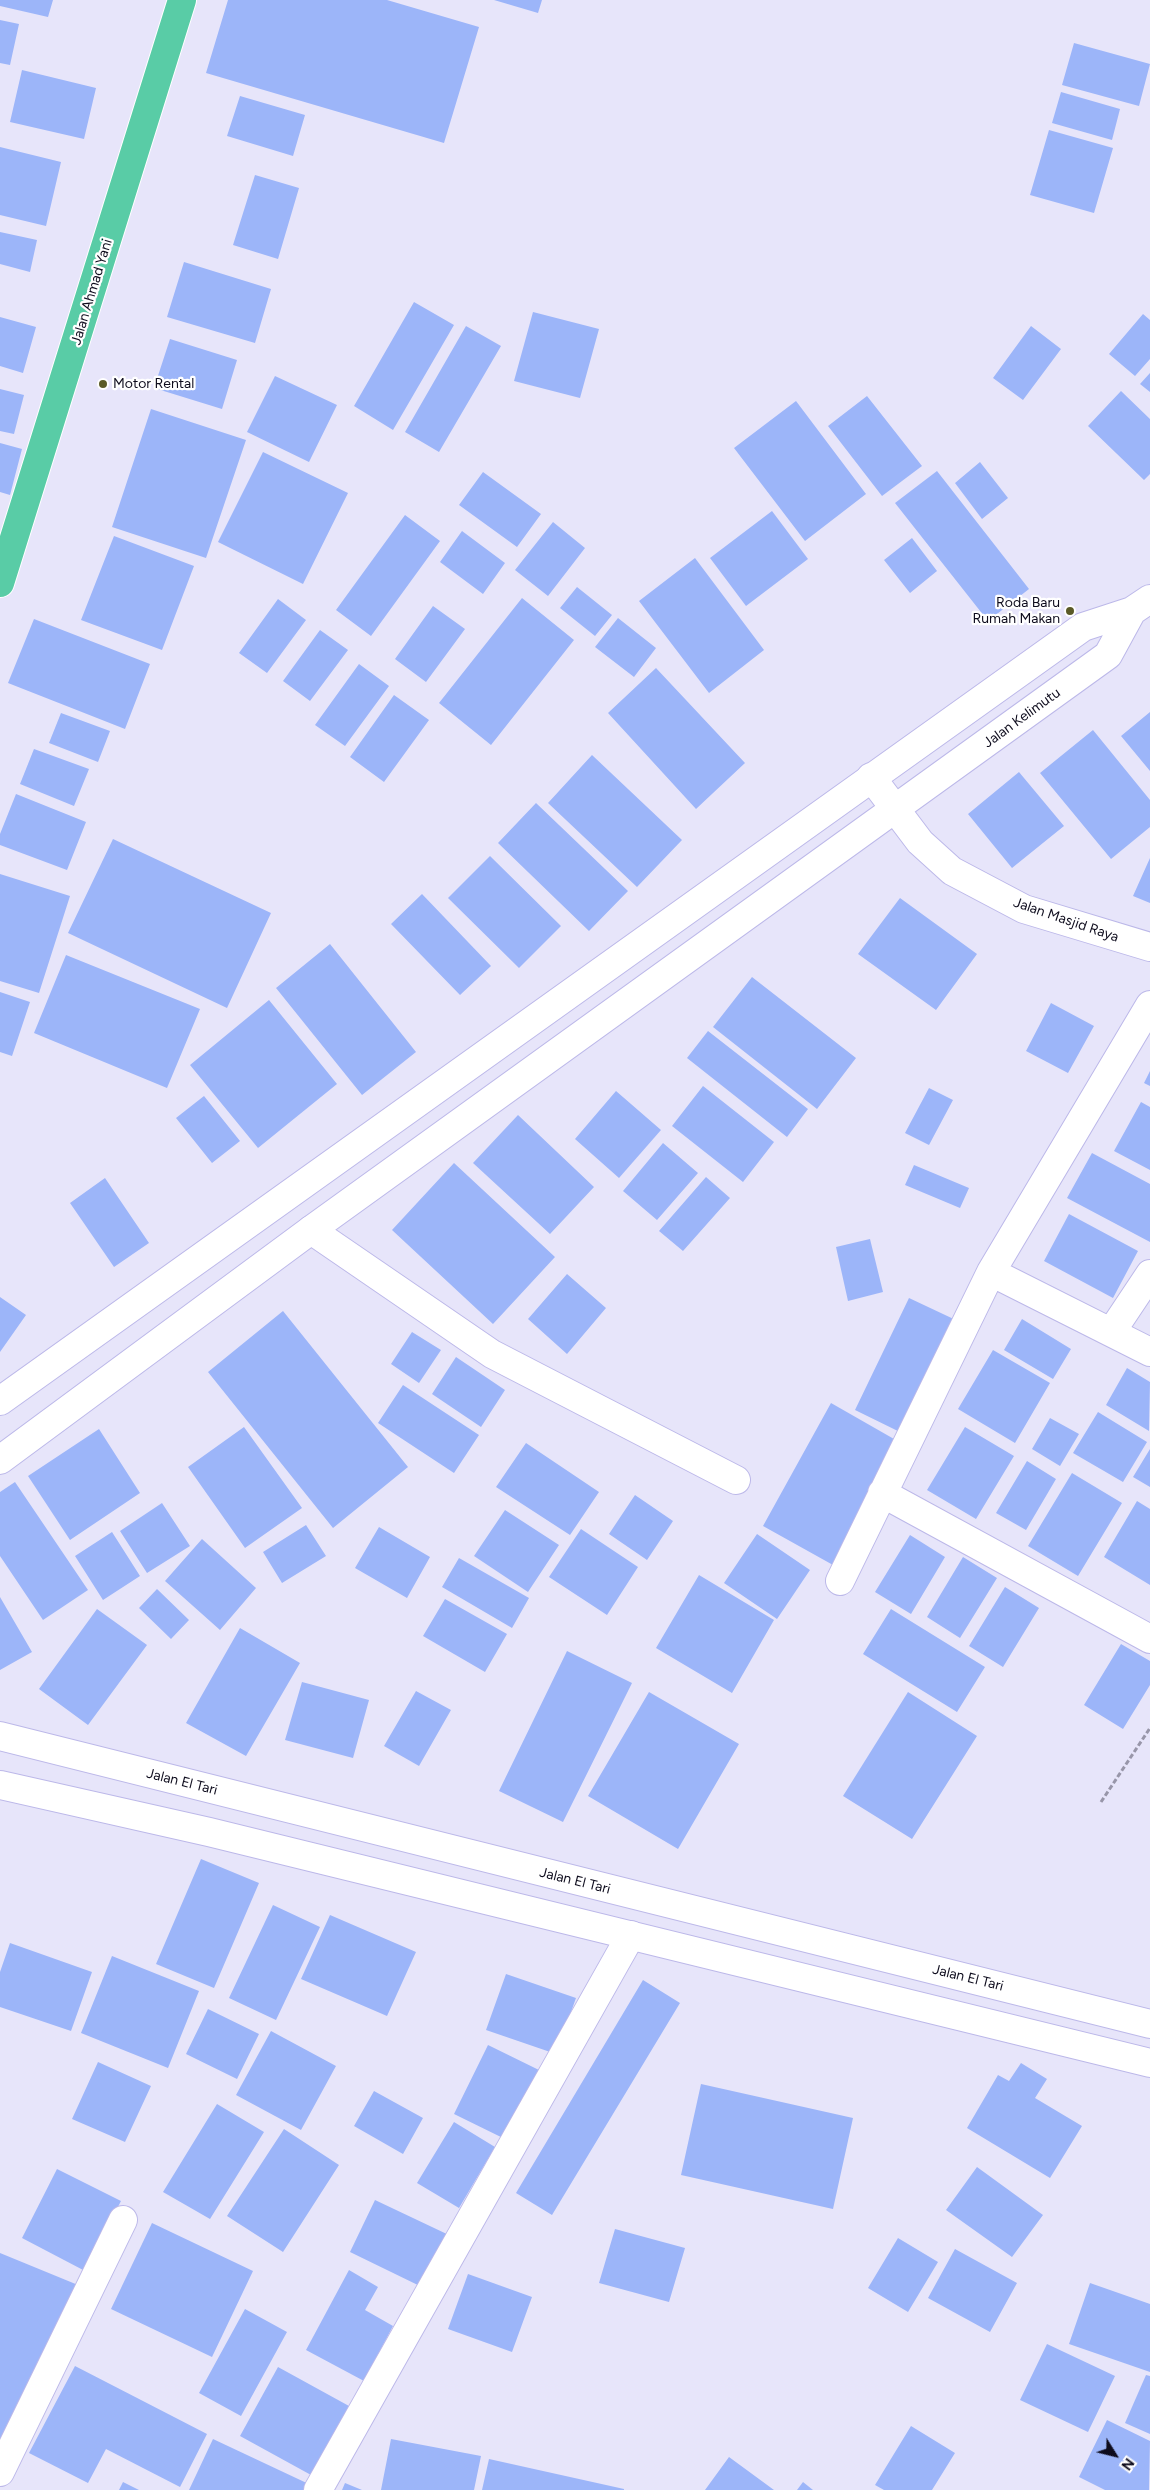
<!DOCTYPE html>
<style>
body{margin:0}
#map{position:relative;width:1150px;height:2490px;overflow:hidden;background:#e7e5fa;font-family:Figtree,sans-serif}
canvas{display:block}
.north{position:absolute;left:1090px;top:2430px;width:50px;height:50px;-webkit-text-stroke:4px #fff;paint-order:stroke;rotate:126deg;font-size:14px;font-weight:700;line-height:20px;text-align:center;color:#0e0c1d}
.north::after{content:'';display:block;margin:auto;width:18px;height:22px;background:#0e0c1d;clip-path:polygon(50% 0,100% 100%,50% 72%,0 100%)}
</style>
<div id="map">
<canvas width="1150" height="2490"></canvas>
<div class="north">N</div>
</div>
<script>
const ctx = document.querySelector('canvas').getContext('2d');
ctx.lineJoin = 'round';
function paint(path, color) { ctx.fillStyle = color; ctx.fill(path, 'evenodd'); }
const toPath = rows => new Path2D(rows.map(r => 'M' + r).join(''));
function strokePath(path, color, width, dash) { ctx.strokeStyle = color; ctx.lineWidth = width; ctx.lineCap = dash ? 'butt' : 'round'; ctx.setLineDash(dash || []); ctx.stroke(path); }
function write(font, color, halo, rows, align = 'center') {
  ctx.font = font + ' Figtree,sans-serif'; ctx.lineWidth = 4.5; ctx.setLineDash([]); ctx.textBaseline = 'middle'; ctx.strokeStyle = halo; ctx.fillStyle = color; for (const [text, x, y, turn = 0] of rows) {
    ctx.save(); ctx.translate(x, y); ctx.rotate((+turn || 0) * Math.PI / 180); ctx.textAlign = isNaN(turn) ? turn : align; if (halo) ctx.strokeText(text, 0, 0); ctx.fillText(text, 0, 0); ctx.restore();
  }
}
paint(toPath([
 [0,0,53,0,48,17,0,6],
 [228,0,387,0,479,27,444,143,206,73],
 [494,0,542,0,538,13],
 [0,20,19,24,10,65,0,63],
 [1074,43,1150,64,1139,106,1062,85],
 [22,70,96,88,84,139,10,122],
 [1061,92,1120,109,1112,140,1052,123],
 [240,96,305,115,293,156,227,136],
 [1049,130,1113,148,1094,213,1030,195],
 [0,147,61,162,46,226,0,215],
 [255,175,299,188,278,259,233,245],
 [0,232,37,240,30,272,0,264],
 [184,262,271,289,255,343,167,317],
 [414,302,454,325,393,430,354,406],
 [533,312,599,329,580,398,514,381],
 [1143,314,1150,320,1150,359,1135,376,1109,354],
 [0,317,36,327,23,373,0,366],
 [466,326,501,346,439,452,405,432],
 [1031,326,1061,349,1023,400,993,378],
 [170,339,237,360,222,409,154,388],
 [1150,373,1150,392,1140,384],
 [275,376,337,405,309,462,247,432],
 [0,389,24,395,14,434,0,431],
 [1121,391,1150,419,1150,474,1144,480,1088,426],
 [867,396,922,466,882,496,828,426],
 [796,401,866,494,805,541,734,448],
 [151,409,246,440,206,558,112,527],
 [0,443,22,449,10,495,0,492],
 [263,452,348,493,303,584,218,542],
 [980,462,1008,498,982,519,955,483],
 [937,471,1029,589,988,621,895,503],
 [483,472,541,514,517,547,459,505],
 [772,511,808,559,746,606,710,558],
 [405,515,440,541,371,636,336,610],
 [553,522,585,548,548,596,515,570],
 [462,531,505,563,483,594,440,562],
 [114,536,194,566,162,650,81,620],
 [912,538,937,571,910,593,884,560],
 [695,558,764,650,709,693,639,601],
 [577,587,612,615,595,636,560,608],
 [522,598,574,640,491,745,439,703],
 [278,599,306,620,267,673,239,653],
 [433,606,465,629,426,682,395,659],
 [618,618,656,648,634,677,595,647],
 [34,619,150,664,125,729,8,683],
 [320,630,348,650,310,701,283,681],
 [359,664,389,686,345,746,315,725],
 [656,668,745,763,696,809,608,713],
 [394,695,429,720,384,782,350,757],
 [1150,712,1150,771,1121,736],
 [61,713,110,731,98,762,49,743],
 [1093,730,1150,800,1150,827,1111,859,1040,773],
 [34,749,89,769,74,806,20,784],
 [592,755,682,840,637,887,548,803],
 [1019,772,1064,826,1012,868,968,814],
 [16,794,86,822,67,870,0,845,0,834],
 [536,803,628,891,589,931,498,843],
 [113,839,271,913,227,1008,68,933],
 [490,856,561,926,519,968,448,898],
 [1150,858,1150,903,1133,896],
 [0,874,70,896,39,993,0,981],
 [422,894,491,966,460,995,391,924],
 [900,898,977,954,936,1010,858,954],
 [330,944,416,1052,362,1095,276,988],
 [66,955,200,1009,167,1088,34,1033],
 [752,977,856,1058,817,1109,713,1027],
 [0,992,30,1002,12,1056,0,1052],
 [269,1000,337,1084,258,1148,190,1065],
 [1051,1003,1094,1026,1068,1073,1026,1051],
 [708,1031,808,1109,787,1137,687,1058],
 [1150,1071,1150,1086,1144,1083],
 [703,1086,774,1142,743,1182,672,1126],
 [929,1088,953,1100,929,1145,905,1133],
 [616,1091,661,1130,619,1178,575,1139],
 [204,1096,240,1141,212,1163,176,1118],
 [1141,1102,1150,1107,1150,1170,1114,1151],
 [518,1115,594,1187,550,1234,473,1163],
 [663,1143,698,1173,657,1220,623,1191],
 [1092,1153,1150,1184,1150,1242,1067,1198],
 [454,1163,555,1257,493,1324,392,1230],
 [914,1165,969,1188,960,1208,905,1185],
 [706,1177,730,1198,683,1251,659,1231],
 [105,1178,149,1243,114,1267,70,1203],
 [1069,1214,1138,1251,1113,1298,1044,1261],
 [870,1239,883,1292,848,1301,836,1247],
 [567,1274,606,1308,567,1354,528,1319],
 [0,1297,26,1315,0,1352],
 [909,1298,960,1322,906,1435,855,1410],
 [283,1311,408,1467,333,1528,208,1372],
 [1022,1319,1071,1349,1053,1379,1004,1350],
 [412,1332,441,1350,419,1383,391,1364],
 [993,1350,1050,1383,1015,1443,958,1409],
 [456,1357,505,1390,481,1427,432,1394],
 [1127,1368,1150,1382,1149,1431,1106,1405],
 [403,1385,479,1435,454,1473,378,1423],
 [831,1403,901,1443,833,1565,763,1526],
 [1098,1412,1147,1442,1123,1482,1073,1453],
 [1050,1418,1079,1434,1060,1466,1032,1449],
 [244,1427,302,1508,245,1548,188,1467],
 [965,1427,1014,1456,976,1519,927,1490],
 [99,1429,140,1493,70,1540,28,1476],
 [526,1443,599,1492,570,1535,496,1487],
 [1150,1449,1150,1487,1133,1477],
 [1027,1461,1056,1479,1026,1530,996,1513],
 [1072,1473,1122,1503,1078,1576,1028,1546],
 [15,1482,88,1590,43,1620,0,1556,0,1492],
 [635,1495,673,1521,647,1560,609,1534],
 [1137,1501,1150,1509,1150,1585,1104,1557],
 [162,1503,190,1546,147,1573,120,1531],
 [505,1510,559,1545,528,1592,474,1556],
 [306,1525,326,1556,282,1583,263,1552],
 [379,1527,430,1557,407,1598,355,1568],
 [581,1529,638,1567,607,1615,549,1577],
 [112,1532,140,1576,103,1600,75,1556],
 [757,1534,810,1570,777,1619,724,1583],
 [910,1535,945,1557,911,1614,875,1592],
 [202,1539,256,1588,220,1630,165,1581],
 [963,1557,997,1578,960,1638,927,1617],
 [459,1558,529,1598,512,1628,442,1587],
 [699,1575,774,1620,732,1693,656,1648],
 [1005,1587,1039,1608,1003,1667,969,1646],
 [157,1589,189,1620,171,1639,139,1608],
 [0,1597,32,1652,0,1670],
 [445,1599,507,1634,485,1672,423,1636],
 [97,1609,147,1645,88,1725,39,1689],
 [891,1609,985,1667,957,1712,863,1654],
 [240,1628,300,1663,246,1756,186,1723],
 [1121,1644,1150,1661,1150,1685,1123,1729,1084,1705],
 [567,1651,632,1683,563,1822,499,1791],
 [302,1682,369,1700,353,1758,285,1740],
 [416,1691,451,1710,419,1766,384,1746],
 [649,1692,739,1744,678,1849,588,1796],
 [908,1692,977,1736,912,1839,843,1796],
 [201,1859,259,1883,214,1988,156,1964],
 [273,1905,320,1927,276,2020,229,1998],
 [330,1915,416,1952,387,2016,301,1979],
 [10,1943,92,1972,71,2031,0,2007,0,1972],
 [112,1956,199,1991,168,2068,81,2033],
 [506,1974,576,1998,556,2054,486,2030],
 [643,1980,680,2003,552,2215,516,2193],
 [208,2009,259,2034,237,2079,186,2054],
 [271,2031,336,2066,301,2130,236,2095],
 [488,2045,541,2071,507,2140,454,2114],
 [98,2062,151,2086,125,2142,72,2119],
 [1021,2063,1047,2079,1035,2098,1082,2126,1050,2178,967,2128,998,2075,1009,2081],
 [701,2084,853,2118,833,2209,681,2175],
 [374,2091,423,2118,403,2154,354,2126],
 [217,2104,264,2132,210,2219,163,2192],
 [454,2122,495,2147,459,2208,417,2183],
 [284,2129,339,2165,283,2252,227,2216],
 [977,2167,1043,2215,1012,2257,946,2210],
 [57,2169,121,2201,85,2271,22,2238],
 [375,2200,451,2236,426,2289,350,2252],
 [152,2223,253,2271,212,2357,111,2309],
 [615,2229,685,2248,669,2302,599,2283],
 [898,2238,938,2262,908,2312,868,2288],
 [955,2249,1017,2283,990,2332,928,2298],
 [0,2253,78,2285,0,2446],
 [349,2270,378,2287,365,2310,393,2326,364,2381,306,2350],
 [468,2274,532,2297,512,2352,448,2329],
 [1090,2283,1150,2304,1150,2372,1069,2344],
 [245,2309,287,2332,241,2416,199,2393],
 [1047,2344,1115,2376,1088,2432,1020,2400],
 [75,2366,207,2434,180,2487,106,2449,88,2483,29,2453],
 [278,2367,349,2406,311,2475,240,2436],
 [1146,2375,1150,2376,1150,2434,1125,2423],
 [1107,2420,1150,2441,1149,2490,1105,2490,1079,2477],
 [911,2426,955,2453,932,2490,884,2490,875,2485],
 [213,2439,313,2486,311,2490,189,2490],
 [391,2439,481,2456,474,2490,381,2490],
 [729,2457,774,2490,705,2490],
 [489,2459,624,2489,624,2490,482,2490],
 [123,2482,139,2490,119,2490],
 [803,2482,813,2490,797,2490],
 [345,2483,362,2490,342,2490]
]), '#9cb5f9');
const street = toPath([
 [871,777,920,842,952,871,1024,909,1150,947],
 [311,1230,492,1354,736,1480],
 [991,1272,1150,1352],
 [1112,1331,1150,1274],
 [882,1493,1150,1639],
 [840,1581,991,1272,1150,1005],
 [0,2472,123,2220],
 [318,2490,631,1935]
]);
const secondary = toPath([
 [0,1401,1083,627,1132,611,1150,599],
 [0,1460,311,1230,1108,655,1132,611],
 [0,1736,1150,2024],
 [0,1785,209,1832,1150,2063]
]);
const highway = toPath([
 [0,583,182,0]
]);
strokePath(street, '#bcb8e9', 30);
strokePath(secondary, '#bcb8e9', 30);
strokePath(highway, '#fff', 30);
strokePath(toPath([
 [1101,1802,1150,1728]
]), '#9896a9', 3, [5, 2.5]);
strokePath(street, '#fff', 28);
strokePath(secondary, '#fff', 28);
strokePath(highway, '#59cca6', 28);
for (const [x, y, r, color] of [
 [103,384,5,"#5a5a27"],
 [1070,611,5,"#5a5a27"]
]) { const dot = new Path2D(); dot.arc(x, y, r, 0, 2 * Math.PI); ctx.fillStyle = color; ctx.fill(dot); strokePath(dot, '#fff', 2); }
write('14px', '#0e0c1d', '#fff', [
 ["Jalan Ahmad Yani",92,292,-73],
 ["Jalan Kelimutu",1022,718,-36],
 ["Jalan Masjid Raya",1066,920,19],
 ["Jalan El Tari",182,1782,14],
 ["Jalan El Tari",575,1881,14],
 ["Jalan El Tari",968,1978,14]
]);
write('14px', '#0e0c1d', '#fff', [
 ["Motor Rental",113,384],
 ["Roda Baru",1060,603,"right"],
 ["Rumah Makan",1060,619,"right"]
], 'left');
</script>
